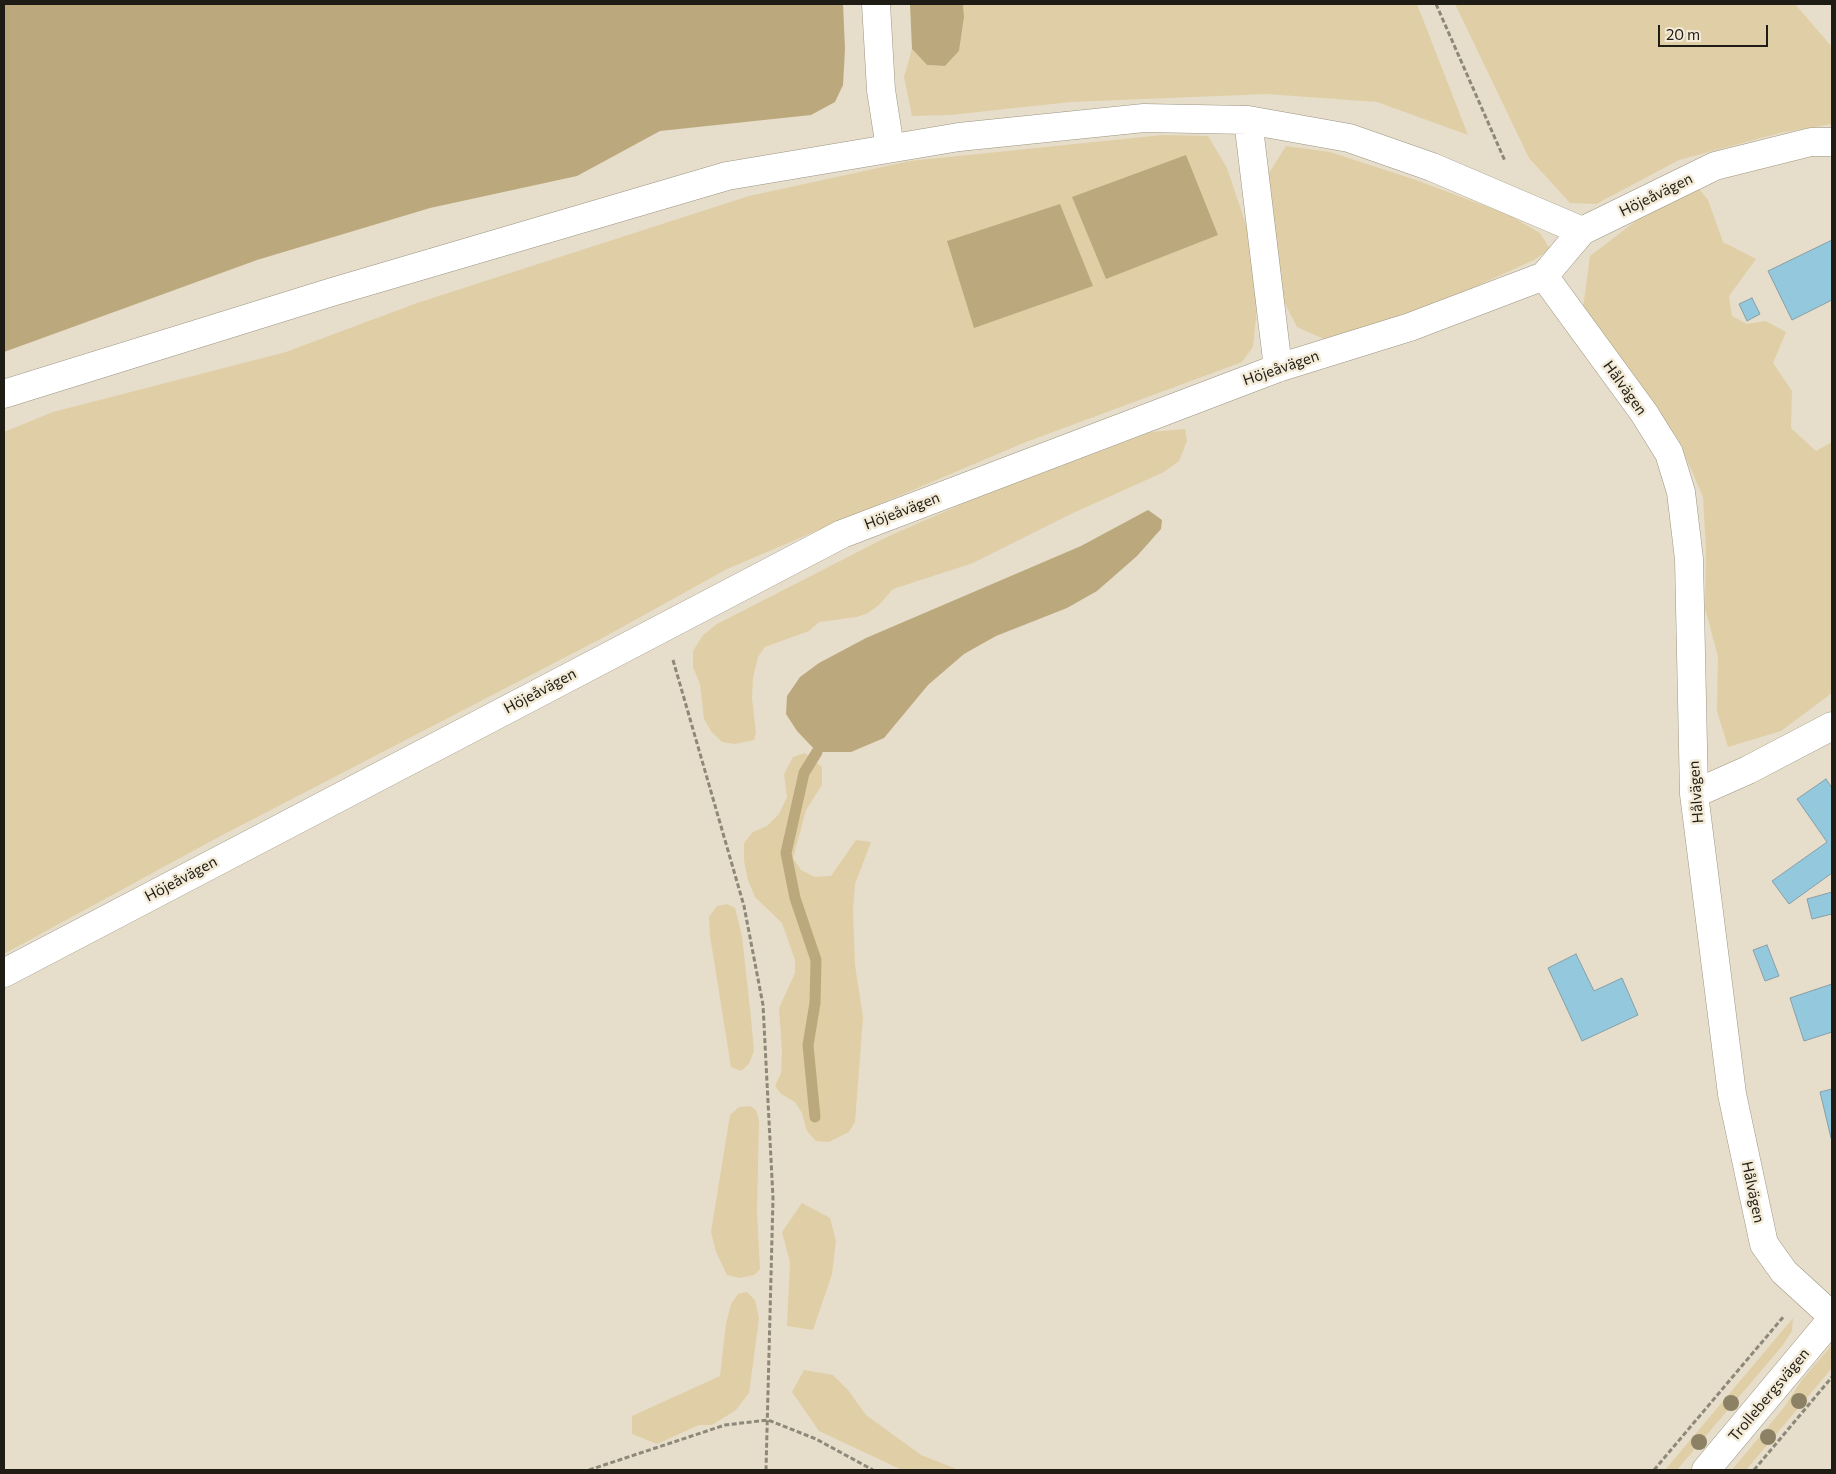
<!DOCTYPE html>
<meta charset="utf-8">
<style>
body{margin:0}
#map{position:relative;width:1836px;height:1474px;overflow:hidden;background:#e6deca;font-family:Commissioner,sans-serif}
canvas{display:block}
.frame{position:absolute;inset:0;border:5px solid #1f1c15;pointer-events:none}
.scale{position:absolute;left:1658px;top:25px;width:110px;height:22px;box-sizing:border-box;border:2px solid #1f1c15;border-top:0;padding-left:6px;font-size:15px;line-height:18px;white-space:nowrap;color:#1f1c15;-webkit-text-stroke:4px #f3ebd7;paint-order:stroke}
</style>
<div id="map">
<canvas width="1836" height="1474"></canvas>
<div class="frame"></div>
<div class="scale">20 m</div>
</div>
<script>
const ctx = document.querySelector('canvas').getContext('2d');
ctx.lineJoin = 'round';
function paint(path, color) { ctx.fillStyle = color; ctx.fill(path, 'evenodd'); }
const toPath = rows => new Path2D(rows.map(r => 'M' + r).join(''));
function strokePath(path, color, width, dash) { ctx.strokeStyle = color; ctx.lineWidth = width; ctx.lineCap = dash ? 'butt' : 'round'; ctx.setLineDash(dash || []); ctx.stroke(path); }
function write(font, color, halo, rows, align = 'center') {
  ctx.font = font + ' Commissioner,sans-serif'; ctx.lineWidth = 5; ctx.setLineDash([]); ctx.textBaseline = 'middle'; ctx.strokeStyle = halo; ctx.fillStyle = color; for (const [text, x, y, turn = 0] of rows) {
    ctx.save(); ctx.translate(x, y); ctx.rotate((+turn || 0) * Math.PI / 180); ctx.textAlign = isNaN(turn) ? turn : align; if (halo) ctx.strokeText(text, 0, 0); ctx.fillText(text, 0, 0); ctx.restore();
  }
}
paint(toPath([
 [963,4,1417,4,1468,135,1377,102,1266,94,1071,102,950,115,912,116,904,77,912,49,927,65,945,66,959,51,964,17],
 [1455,4,1795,4,1832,47,1832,124,1780,133,1679,160,1596,204,1570,203,1529,158],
 [1162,135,1208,136,1227,168,1252,243,1257,307,1253,347,1242,362,1026,442,727,569,608,635,213,840,4,954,4,432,53,412,286,352,417,303,749,196,910,161],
 [1286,146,1330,152,1416,180,1509,215,1540,233,1550,249,1534,260,1435,305,1367,331,1324,339,1297,327,1284,302,1267,176],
 [1696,185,1708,200,1723,242,1756,259,1729,296,1732,316,1747,324,1766,321,1786,332,1773,363,1792,391,1791,428,1816,451,1832,442,1832,693,1781,731,1728,747,1717,711,1718,657,1705,608,1706,550,1703,497,1678,439,1583,308,1590,256,1645,214],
 [1185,429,1187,441,1179,461,1164,472,1071,514,973,563,893,589,879,605,868,613,857,617,819,622,809,631,765,647,758,657,753,678,752,698,756,733,754,740,735,744,722,742,711,731,704,719,700,684,693,667,693,651,703,635,717,624,887,537,971,500,1151,432],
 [805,753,822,767,822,785,806,810,793,858,801,870,815,877,831,876,856,840,871,842,855,884,853,910,855,965,863,1017,855,1122,849,1132,829,1142,816,1141,807,1131,802,1113,795,1102,781,1094,775,1086,781,1073,782,1052,779,1008,795,973,795,960,782,923,755,897,748,880,744,861,744,843,753,832,767,826,779,814,787,797,784,774,793,757],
 [727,904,735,908,742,936,751,1018,754,1051,749,1064,741,1071,731,1067,710,936,709,917,717,906],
 [750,1106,756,1110,759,1121,757,1211,760,1269,754,1275,740,1278,727,1275,716,1252,711,1232,730,1115,739,1107],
 [802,1203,830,1218,836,1241,832,1274,813,1330,787,1326,790,1262,782,1232],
 [747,1292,755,1300,759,1319,749,1393,736,1410,712,1425,699,1425,657,1444,632,1434,632,1416,720,1376,726,1324,731,1304,738,1294],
 [1793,1318,1792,1331,1783,1345,1677,1470,1665,1470],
 [1832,1345,1832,1368,1746,1470,1732,1470,1785,1406,1801,1381],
 [804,1370,833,1375,848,1390,866,1415,921,1455,959,1470,902,1470,819,1431,792,1392]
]), '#e0cfa6');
paint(toPath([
 [4,4,843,4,845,49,843,85,835,102,811,115,660,131,577,176,430,208,257,260,4,352],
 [910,4,963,4,964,17,959,51,945,66,927,65,912,49],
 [1186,155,1218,235,1106,279,1072,197],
 [1060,204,1093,286,974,328,947,241],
 [1148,510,1162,520,1161,529,1137,556,1097,591,1067,608,996,636,964,654,928,685,884,738,851,752,817,752,797,731,786,714,787,696,800,677,819,663,866,638,1081,546]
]), '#bba87d');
strokePath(toPath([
 [815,1117,808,1045,815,1003,816,960,795,898,786,853,804,773,817,752]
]), '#bba87d', 11);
const building = toPath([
 [1832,240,1832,300,1792,320,1768,271,1832,240],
 [1752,298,1760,314,1747,321,1739,304,1752,298],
 [1826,779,1832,788,1832,873,1789,904,1772,881,1827,842,1797,799,1826,779],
 [1832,892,1832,914,1812,919,1807,899,1832,892],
 [1767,945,1779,976,1765,981,1753,950,1767,945],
 [1576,954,1594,991,1622,978,1638,1015,1582,1041,1548,968,1576,954],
 [1832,984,1832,1032,1804,1041,1790,998,1832,984],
 [1832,1089,1832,1137,1831,1138,1820,1092,1832,1089]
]);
paint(building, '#94c8dd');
strokePath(building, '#889ea7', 1);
const minor = toPath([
 [876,4,881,90,890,148],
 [1248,120,1278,368],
 [1544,276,1644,413,1669,453,1681,492,1689,559,1694,794,1732,1094,1764,1244,1784,1272,1832,1316],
 [4,394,332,292,727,176,959,137,1144,118,1248,120,1349,138,1432,167,1582,231],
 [1694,794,1748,770,1832,726],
 [4,973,842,534,1278,368,1410,327,1544,276,1582,231,1715,166,1811,142,1832,142],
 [1706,1470,1832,1319]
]);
strokePath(minor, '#9b9481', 29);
strokePath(toPath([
 [1436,4,1505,161],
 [673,660,744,906,763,1005,773,1198,766,1470],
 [589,1470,725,1425,768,1420,816,1439,873,1470],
 [1654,1470,1784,1316],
 [1754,1470,1832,1377]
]), '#8d8879', 3, [5, 2.5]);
strokePath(minor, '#fff', 28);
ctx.fillStyle = '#8c8164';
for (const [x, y] of [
 [1799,1401],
 [1731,1403],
 [1768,1437],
 [1699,1442]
]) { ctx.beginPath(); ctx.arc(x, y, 8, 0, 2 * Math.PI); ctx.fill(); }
write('15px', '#1f1c15', '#f3ebd7', [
 ["Höjeåvägen",1656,195,-26],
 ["Höjeåvägen",1281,368,-19],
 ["Hålvägen",1625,388,54],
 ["Höjeåvägen",902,511,-21],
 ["Höjeåvägen",540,691,-28],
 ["Hålvägen",1696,792,-94],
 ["Höjeåvägen",181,879,-28],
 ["Hålvägen",1753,1192,78],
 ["Trollebergsvägen",1769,1395,-50]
]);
</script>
